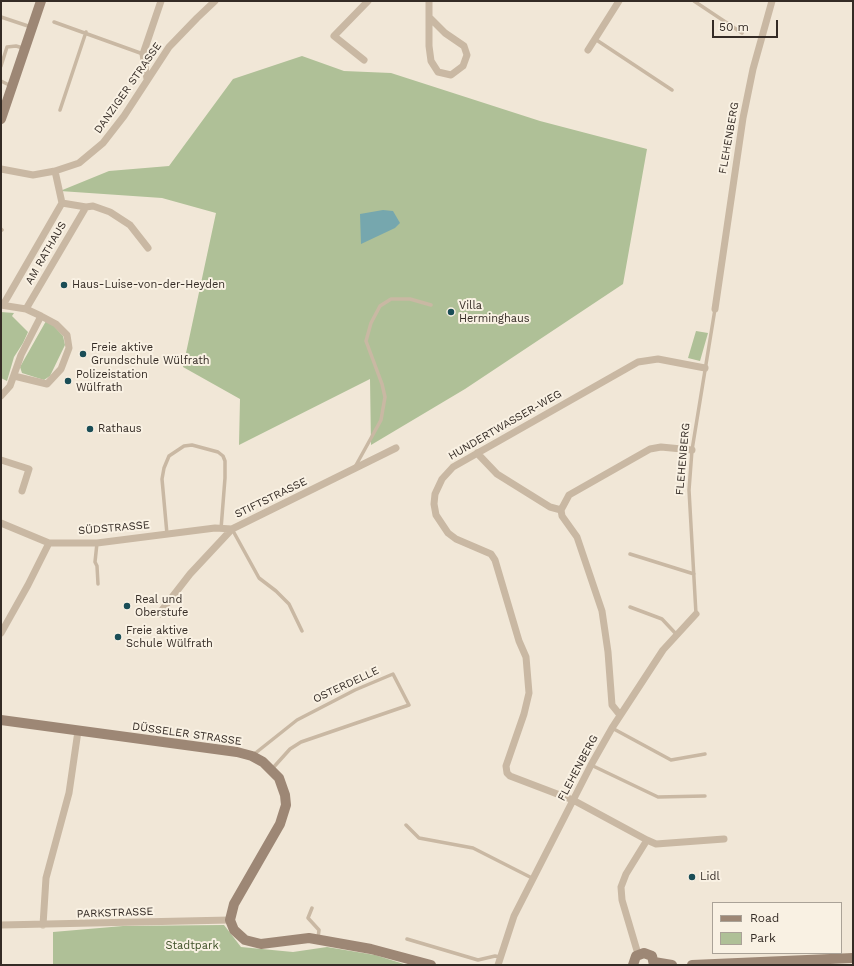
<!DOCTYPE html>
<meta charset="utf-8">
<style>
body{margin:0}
#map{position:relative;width:854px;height:966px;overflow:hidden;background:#f1e7d7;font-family:"Work Sans",sans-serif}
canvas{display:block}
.frame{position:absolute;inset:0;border:2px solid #342b25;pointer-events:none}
.legend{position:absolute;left:712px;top:902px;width:130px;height:52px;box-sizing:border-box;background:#f9f1e3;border:1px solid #aaa297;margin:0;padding:5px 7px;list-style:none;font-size:12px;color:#342b25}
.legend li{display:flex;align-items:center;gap:8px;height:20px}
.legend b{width:20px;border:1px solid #aaa297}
.scale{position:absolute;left:712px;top:20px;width:66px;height:18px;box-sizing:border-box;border:2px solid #342b25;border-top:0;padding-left:5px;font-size:12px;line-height:14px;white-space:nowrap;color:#342b25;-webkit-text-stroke:3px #f9f1e3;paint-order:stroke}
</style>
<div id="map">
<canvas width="854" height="966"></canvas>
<div class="frame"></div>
<ul class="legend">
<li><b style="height:5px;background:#9d8775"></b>Road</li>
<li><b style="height:11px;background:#afc097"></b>Park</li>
</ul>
<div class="scale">50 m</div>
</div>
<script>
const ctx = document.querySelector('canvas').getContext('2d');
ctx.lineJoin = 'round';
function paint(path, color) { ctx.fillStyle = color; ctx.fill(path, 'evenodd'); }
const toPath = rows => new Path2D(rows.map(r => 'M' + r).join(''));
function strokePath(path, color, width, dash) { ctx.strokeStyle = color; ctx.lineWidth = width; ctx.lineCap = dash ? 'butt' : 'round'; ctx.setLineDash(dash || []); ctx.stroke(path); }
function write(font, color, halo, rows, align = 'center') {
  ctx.font = font + ' "Work Sans",sans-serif'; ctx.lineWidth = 4; ctx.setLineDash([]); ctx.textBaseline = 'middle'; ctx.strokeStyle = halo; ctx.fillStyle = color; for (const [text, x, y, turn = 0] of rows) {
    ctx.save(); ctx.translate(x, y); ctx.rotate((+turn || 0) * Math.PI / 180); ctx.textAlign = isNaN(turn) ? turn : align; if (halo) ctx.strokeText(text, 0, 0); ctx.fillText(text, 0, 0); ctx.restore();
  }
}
paint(toPath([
 [302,56,344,71,391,73,540,121,647,149,623,284,465,389,371,445,370,379,239,445,240,399,183,367,216,213,162,198,60,191,109,171,169,166,233,79],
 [1,312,14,313,12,316,28,332,23,343,14,357,7,381,1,378],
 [46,321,52,324,63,336,65,345,50,376,44,380,22,373,20,367],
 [696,331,708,333,700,361,688,358],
 [224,925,241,947,293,952,327,947,375,955,407,965,53,965,53,932,123,926]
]), '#afc097');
paint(toPath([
 [383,210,393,211,400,223,395,228,361,244,360,214]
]), '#76a7ae');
strokePath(toPath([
 [694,1,742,33],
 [1,17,31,27],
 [54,22,143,54],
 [595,39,672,90],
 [1,66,7,47,16,46,23,48],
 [1,81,11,86],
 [60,110,86,32],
 [1,229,2,230],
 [355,467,381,420,385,397,382,384,366,341,371,323,380,306,391,299,410,299,431,305],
 [232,529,259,578,276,591,289,604,302,631],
 [167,534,162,479,164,468,169,456,184,446,192,445,218,452,223,456,225,461,225,478,221,529],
 [97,543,95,562,97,566,98,584],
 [630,554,694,574],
 [630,607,662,619,677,635],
 [696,614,689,490,692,450,715,309],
 [612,728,671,760,705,754],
 [253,755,297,720,355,690,393,674,409,705,301,742,290,749,272,769],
 [591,765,658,797,705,796],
 [406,825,419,838,473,848,532,878],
 [312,908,308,918,319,930,318,938],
 [407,939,478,960,495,956,500,957]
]), '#c9b8a3', 3.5);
strokePath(toPath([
 [429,1,429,46,431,61,438,72,451,75,463,66,467,55,464,46,445,33,430,18],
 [588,50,619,1],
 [364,60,334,36,368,1],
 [147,79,143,54,161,1],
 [1,169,33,175,55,171,79,163,103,143,124,116,169,47,197,18,215,1],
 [86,207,93,206,110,212,130,225,148,248],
 [1,305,26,309,41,316,21,355,10,386,1,396],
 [3,305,62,203],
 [26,309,86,207,62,203,55,171],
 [715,309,743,118,753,69,772,1],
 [14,376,47,384,61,369,69,348,67,335,56,324,41,316],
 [477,453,497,474,550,507,561,510],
 [1,460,29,469,22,491],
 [1,523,49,543,97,543,215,528,232,529],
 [159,614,190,574,232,529,396,448],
 [1,633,28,585,49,543],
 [620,715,612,705,608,652,602,611,577,537,562,516,561,510,569,495,650,449,661,447,692,450],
 [647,840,656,844,724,839],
 [1,925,230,920],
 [43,925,46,878,69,793,78,731],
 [638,954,622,900,621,887,626,874,647,840,573,800,510,776,507,773,506,766,524,714,529,693,526,657,519,641,495,560,491,554,456,539,448,533,436,515,434,504,435,494,442,479,453,467,638,362,658,359,705,368],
 [498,965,514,916,591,765,612,728,663,650,696,614]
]), '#c9b8a3', 7);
strokePath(toPath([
 [1,119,41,1],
 [1,720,237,752,252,756,263,762,279,778,285,795,286,805,280,824,234,904,230,920,234,930,245,940,261,944,309,938,371,949,431,965],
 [654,962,672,965],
 [633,965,636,956,644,953,652,956,654,965],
 [692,965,853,958]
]), '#9d8775', 10);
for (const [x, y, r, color] of [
 [64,285,4,"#1a4d56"],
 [451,312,4,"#1a4d56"],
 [83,354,4,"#1a4d56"],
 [68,381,4,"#1a4d56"],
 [90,429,4,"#1a4d56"],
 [127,606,4,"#1a4d56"],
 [118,637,4,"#1a4d56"],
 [692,877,4,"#1a4d56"]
]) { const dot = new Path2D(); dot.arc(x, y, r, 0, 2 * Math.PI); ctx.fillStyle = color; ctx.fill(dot); strokePath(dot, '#f9f1e3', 1.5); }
write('11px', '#342b25', '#f9f1e3', [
 ["DANZIGER STRASSE",128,88,-55],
 ["FLEHENBERG",729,138,-80],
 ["AM RATHAUS",46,253,-60],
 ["HUNDERTWASSER-WEG",505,425,-30],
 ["FLEHENBERG",683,459,-85],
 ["STIFTSTRASSE",271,498,-26],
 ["SÜDSTRASSE",114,528,-5],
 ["OSTERDELLE",346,685,-25],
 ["DÜSSELER STRASSE",187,734,8],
 ["FLEHENBERG",578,768,-62],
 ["PARKSTRASSE",115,913,-2]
]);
write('11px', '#342b25', '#f9f1e3', [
 ["Haus-Luise-von-der-Heyden",72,285],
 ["Villa",459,306],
 ["Herminghaus",459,319],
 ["Freie aktive",91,348],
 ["Grundschule Wülfrath",91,361],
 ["Polizeistation",76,375],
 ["Wülfrath",76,388],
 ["Rathaus",98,429],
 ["Real und",135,600],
 ["Oberstufe",135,613],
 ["Freie aktive",126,631],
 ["Schule Wülfrath",126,644],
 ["Lidl",700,877]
], 'left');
write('11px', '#405229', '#f9f1e3', [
 ["Stadtpark",192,946]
]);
</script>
